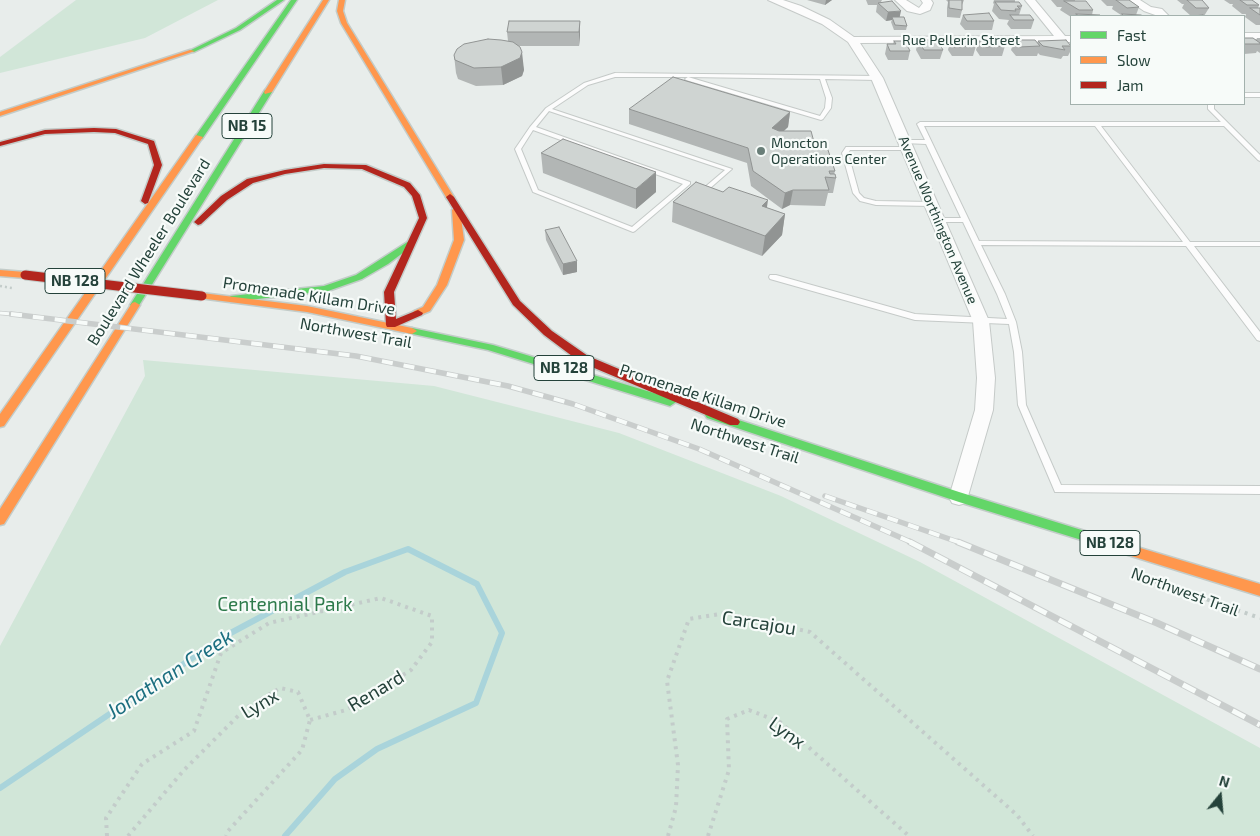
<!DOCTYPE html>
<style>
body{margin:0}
#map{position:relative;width:1260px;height:836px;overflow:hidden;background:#e8edeb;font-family:"Exo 2",sans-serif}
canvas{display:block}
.legend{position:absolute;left:1070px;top:15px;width:175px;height:90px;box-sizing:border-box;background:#f7fbf9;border:1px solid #a3b1ad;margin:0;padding:6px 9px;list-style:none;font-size:15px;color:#24423a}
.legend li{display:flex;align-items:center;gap:10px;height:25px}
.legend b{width:25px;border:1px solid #a3b1ad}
.north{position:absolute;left:1195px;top:771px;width:50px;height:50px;-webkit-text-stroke:4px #f7fbf9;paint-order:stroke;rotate:17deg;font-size:14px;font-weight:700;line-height:20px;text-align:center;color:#24423a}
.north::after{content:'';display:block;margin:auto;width:18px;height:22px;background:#24423a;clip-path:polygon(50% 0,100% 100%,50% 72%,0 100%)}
</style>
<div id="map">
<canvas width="1260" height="836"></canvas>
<ul class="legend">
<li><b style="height:6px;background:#63d668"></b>Fast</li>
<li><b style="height:6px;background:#ff974d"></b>Slow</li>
<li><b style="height:6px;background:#b3261e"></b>Jam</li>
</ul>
<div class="north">N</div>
</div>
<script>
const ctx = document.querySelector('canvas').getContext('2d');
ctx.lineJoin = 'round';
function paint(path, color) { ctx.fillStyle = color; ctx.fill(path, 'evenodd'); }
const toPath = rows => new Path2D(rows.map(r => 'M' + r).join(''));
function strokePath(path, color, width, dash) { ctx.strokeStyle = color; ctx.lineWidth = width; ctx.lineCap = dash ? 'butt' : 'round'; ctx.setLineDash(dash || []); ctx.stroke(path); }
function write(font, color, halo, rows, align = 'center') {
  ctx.font = font + ' "Exo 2",sans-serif'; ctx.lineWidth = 4.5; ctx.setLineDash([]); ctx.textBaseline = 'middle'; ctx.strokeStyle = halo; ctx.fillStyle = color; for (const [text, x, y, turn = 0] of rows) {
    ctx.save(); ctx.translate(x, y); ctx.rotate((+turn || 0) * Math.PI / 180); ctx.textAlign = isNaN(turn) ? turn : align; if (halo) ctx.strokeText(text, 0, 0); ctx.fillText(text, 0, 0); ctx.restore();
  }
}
paint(toPath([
 [76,0,218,0,145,38,0,73,0,57],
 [143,360,434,386,619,433,781,496,920,562,1260,748,1260,836,0,836,0,646,145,376]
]), '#d1e6d8');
strokePath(toPath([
 [0,788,225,636,345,572,408,549,477,584,502,633,476,703,377,749,335,779,285,836]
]), '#a9d4db', 6);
const lane = toPath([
 [615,73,877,76,880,78,877,80,825,79,832,98,831,108,823,119,821,120,686,80,685,79,688,77,615,77,588,85,552,109,732,169,708,190,704,190,697,187,700,185,705,187,725,170,549,111,536,127,690,182,690,184,635,231,633,232,533,192,515,149,530,127,546,108,584,83,615,73],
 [688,77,820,79,826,98,825,108,820,116,688,77],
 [533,130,683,184,632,227,538,190,521,149,533,130],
 [1244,93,1260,93,1260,97,1244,97,1244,93],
 [1208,104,1214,104,1214,109,1260,155,1260,161,1258,160,1224,126,1101,126,1190,242,1260,242,1260,246,1194,246,1260,332,1260,341,1257,340,1186,246,981,245,1005,294,1016,322,1022,352,1026,405,1061,485,1260,486,1260,494,1055,492,1018,405,1014,352,1009,324,915,320,770,279,769,277,770,275,776,275,915,314,1007,319,997,294,963,222,937,222,934,220,937,218,961,218,926,144,904,143,901,141,902,140,925,140,917,124,920,122,1221,122,1208,109,1208,104],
 [924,126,1095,126,1183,242,979,241,924,126],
 [846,147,909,147,910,148,907,150,850,150,848,153,859,193,864,198,876,201,931,202,934,204,931,206,876,205,860,201,853,193,842,153,846,147]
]);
const street = toPath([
 [768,0,783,0,801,6,830,20,854,37,1054,36,1025,0,1035,0,1065,36,1071,36,1071,42,860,43,883,78,989,321,995,378,993,410,966,503,959,505,952,503,949,497,975,410,977,378,973,321,871,78,848,42,822,24,768,0],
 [895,0,906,0,919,8,923,3,921,0,931,0,933,3,930,10,920,14,907,11,895,0],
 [1128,0,1140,0,1151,7,1162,9,1169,16,1158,16,1144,11,1128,0],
 [1244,33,1260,33,1260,39,1244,39,1244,33]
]);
const fast = toPath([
 [277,0,284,0,240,30,194,52,189,51,236,28,277,0],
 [291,0,297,0,202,139,196,139,195,137,291,0],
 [265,90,272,92,138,307,132,307,130,305,265,90],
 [409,241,412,242,412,246,388,264,362,279,328,291,231,302,226,299,231,296,324,286,356,275,409,241],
 [412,328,493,345,674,399,676,402,670,406,488,350,408,333,407,331,408,329,412,328],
 [711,411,959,492,1117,541,1122,542,1123,546,1122,550,1117,551,959,502,707,418,705,415,707,412,711,411]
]);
const slow = toPath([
 [323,0,329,0,272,92,265,94,264,92,323,0],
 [339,0,345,0,343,11,347,23,454,197,453,199,447,199,446,197,341,23,337,11,339,0],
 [190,50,195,51,0,116,0,112,190,50],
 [196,135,203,137,4,426,0,427,0,414,196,135],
 [456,207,460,210,464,240,447,285,430,311,418,316,414,315,413,313,414,311,423,307,437,285,454,240,452,210,456,207],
 [0,270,25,272,30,275,25,278,0,276,0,270],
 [202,293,307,306,412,328,417,331,412,334,307,312,199,298,197,296,199,294,202,293],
 [135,302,140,305,4,524,0,525,0,509,132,303,135,302],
 [1117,541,1260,584,1260,596,1112,550,1111,546,1112,542,1117,541]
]);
const jam = toPath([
 [94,128,116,129,154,141,162,165,148,203,145,204,141,201,154,165,148,144,115,133,94,132,45,134,0,146,0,142,45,130,94,128],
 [324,164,366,165,410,183,420,195,427,218,394,292,396,319,418,310,423,313,422,315,395,327,387,327,386,325,384,292,419,218,412,196,404,187,362,169,324,168,285,174,253,183,227,200,201,224,198,225,194,222,221,196,247,179,285,170,324,164],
 [450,194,454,197,520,301,552,331,588,356,738,419,740,422,738,425,730,425,580,362,544,335,513,305,446,197,450,194]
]);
strokePath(lane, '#c5cac8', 2);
strokePath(street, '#c5cac8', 2);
strokePath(fast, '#c3ccc9', 3);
strokePath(slow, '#c3ccc9', 3);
strokePath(jam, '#c3ccc9', 3);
strokePath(toPath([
 [1154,581,1260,618],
 [107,836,106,818,142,764,194,731,221,653,269,623,381,598,432,616,432,642,411,670,346,710,310,720],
 [128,836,184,770,246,708,280,688,298,692,310,720,302,750,228,831,226,836],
 [668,836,676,807,678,765,667,681,689,619,726,613,810,632,1017,815,1033,836],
 [708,836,729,770,727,719,749,710,780,722,909,836]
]), '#c3ccca', 4, [3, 5]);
paint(lane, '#fcfcfc');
paint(street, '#fcfcfc');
paint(fast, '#63d668');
paint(slow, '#ff974d');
paint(jam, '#b3261e');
const railFar2 = toPath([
 [0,313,22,315]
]);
const railFar1 = toPath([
 [11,314,356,356,508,386,573,404,699,449,913,543],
 [825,496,961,543]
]);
const rail = toPath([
 [910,542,1260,725],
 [958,542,1157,623,1260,669]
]);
strokePath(railFar2, '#c9cdcc', 4.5);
strokePath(railFar1, '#c9cdcc', 5.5);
strokePath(rail, '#c9cdcc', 7);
strokePath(railFar2, '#f7fbf9', 3, [9]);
strokePath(railFar1, '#f7fbf9', 4, [11]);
strokePath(rail, '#f7fbf9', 5, [14]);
const jamBridge = toPath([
 [25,275,202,296]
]);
strokePath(jamBridge, '#c3ccc9', 11, []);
strokePath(toPath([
 [0,286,12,288]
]), '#c3ccca', 2.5, [2, 3]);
strokePath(jamBridge, '#b3261e', 9);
paint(toPath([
 [807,0,832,0,825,5],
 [866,0,882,0,881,2,900,17,907,26,906,30,894,30,891,22,892,20,886,21,876,12,877,5,868,5],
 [946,0,964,0,962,5,962,10,960,18,947,17,947,8,948,2],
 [994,0,1015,0,1015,2,1022,6,1019,15,1018,15,1034,20,1031,29,1011,29,1007,24,1009,20,999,19,992,11,994,4,993,3],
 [1051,0,1075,0,1075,1,1093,10,1092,15,1101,16,1071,17,1060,10,1062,7,1057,7],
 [1101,0,1129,0,1139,7,1136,15,1143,16,1121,16,1121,15,1112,9,1113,6,1107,6],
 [1177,0,1202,0,1209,8,1204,16,1191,16,1182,8,1184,4,1182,4],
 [1224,0,1252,0,1259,5,1258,8,1260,8,1260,25,1256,25,1245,17,1246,14,1242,14,1232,6,1233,4,1230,4],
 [963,15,994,21,992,30,965,30,960,24],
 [580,21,580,35,579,46,518,46,524,70,522,76,503,85,476,86,458,79,456,73,454,55,508,41,507,32],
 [1244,38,1256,40,1257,38,1260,38,1260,53,1257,51,1256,53,1244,54],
 [918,40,943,50,940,59,921,59,916,50],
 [1014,40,1037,43,1038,41,1070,44,1071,40,1071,54,1070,52,1068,56,1063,56,1061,59,1040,55,1038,53,1037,56,1016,56,1011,50],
 [894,41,910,51,908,60,888,60,885,54,887,44,893,44],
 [950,41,976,46,973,56,952,56,948,50],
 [979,41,1005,46,1002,56,980,56,976,50],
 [629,109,790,112,788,127,784,131,827,145,826,147,835,171,834,174,836,178,833,193,828,193,825,206,790,205,782,209,751,186,747,163,629,124],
 [541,153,656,192,636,209,543,173],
 [723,192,785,214,782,235,762,256,672,222,673,202],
 [545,230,577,272,563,275,546,240]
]), '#b2b6b5');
paint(toPath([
 [826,0,832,0,825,5],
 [901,11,899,20,892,17,892,20,886,21,888,12],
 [580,21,580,35,579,46,579,32],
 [522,52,524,70,522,76,503,85,501,67],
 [790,112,788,127,770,143,772,128],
 [656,172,656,192,636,209,636,189],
 [793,190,790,205,782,209,785,193],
 [768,200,765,221,762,206],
 [785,214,782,235,762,256,765,236],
 [577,261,577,272,563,275,563,264]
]), '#919493');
const building = toPath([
 [949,0,962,0,962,10,949,8,949,0],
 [1116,0,1129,0,1139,7,1127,8,1116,0],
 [1187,0,1202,0,1209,8,1196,8,1187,0],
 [1240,0,1252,0,1259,5,1247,5,1240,0],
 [892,1,901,11,888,12,878,3,892,1],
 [1064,1,1086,1,1093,10,1079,10,1064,1],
 [995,2,1019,2,1022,6,1017,6,1020,9,1015,9,1016,11,1001,10,995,2],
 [1250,8,1260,8,1260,15,1250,8],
 [989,13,994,21,967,21,963,15,989,13],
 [1076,14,1100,15,1101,16,1079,16,1076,14],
 [1122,14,1141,15,1143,16,1124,16,1122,14],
 [1010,15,1030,15,1034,20,1014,20,1010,15],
 [1203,15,1204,16,1193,16,1203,15],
 [892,17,904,17,907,26,895,25,892,17],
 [509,21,580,21,579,32,507,32,509,21],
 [1244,38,1253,38,1260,43,1260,44,1244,44,1244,38],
 [488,39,501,40,513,42,520,47,522,52,520,58,501,67,474,68,455,60,454,55,457,49,464,44,488,39],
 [918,40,929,40,939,43,943,50,924,50,918,40],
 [972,40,976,46,954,47,950,41,972,40],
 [1014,40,1035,40,1040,46,1019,47,1014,40],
 [1066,40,1071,46,1062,46,1065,50,1043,46,1038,41,1066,40],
 [894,41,905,41,910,51,890,51,887,44,896,44,894,41],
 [979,41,1001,41,1005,46,983,47,979,41],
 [673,77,790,112,772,128,779,131,811,131,814,142,826,142,827,145,821,145,822,147,827,147,835,171,829,171,830,174,835,174,836,178,825,177,829,190,793,190,785,193,753,171,748,148,629,109,673,77],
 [563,139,656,172,636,189,541,153,563,139],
 [696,182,723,192,729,187,768,200,762,206,785,214,765,236,673,202,696,182],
 [559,227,577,261,563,264,545,230,559,227]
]);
paint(building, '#cfd4d2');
strokePath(building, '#919493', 1);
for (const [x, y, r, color] of [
 [761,151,5,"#697e78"]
]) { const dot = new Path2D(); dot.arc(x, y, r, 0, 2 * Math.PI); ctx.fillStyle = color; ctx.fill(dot); strokePath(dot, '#f7fbf9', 2); }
write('14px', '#24423a', '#f7fbf9', [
 ["Rue Pellerin Street",961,40],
 ["Avenue Worthington Avenue",938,220,67]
]);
write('14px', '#24423a', '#f7fbf9', [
 ["Moncton",771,143],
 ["Operations Center",771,159]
], 'left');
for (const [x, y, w] of [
 [247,126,50],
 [75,281,60],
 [564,368,60],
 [1110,543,60]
]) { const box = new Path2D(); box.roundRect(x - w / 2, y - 12.5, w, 25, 4); ctx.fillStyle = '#f7fbf9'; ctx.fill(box); strokePath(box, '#24423a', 1); }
write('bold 15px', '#24423a', null, [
 ["NB 15",247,126],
 ["NB 128",75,281],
 ["NB 128",564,368],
 ["NB 128",1110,543]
]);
write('16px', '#24423a', '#f7fbf9', [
 ["Boulevard Wheeler Boulevard",149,252,-58],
 ["Promenade Killam Drive",309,296,9],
 ["Northwest Trail",356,333,10],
 ["Promenade Killam Drive",703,396,18],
 ["Northwest Trail",745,441,18],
 ["Northwest Trail",1185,592,20]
]);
write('19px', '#2d7a4b', '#f7fbf9', [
 ["Centennial Park",285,605]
]);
write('19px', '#24423a', '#f7fbf9', [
 ["Carcajou",759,623,9],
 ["Renard",376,691,-31],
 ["Lynx",260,704,-31],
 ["Lynx",787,733,36]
]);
write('italic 21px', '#1c6f80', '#f7fbf9', [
 ["Jonathan Creek",170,674,-33]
]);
</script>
